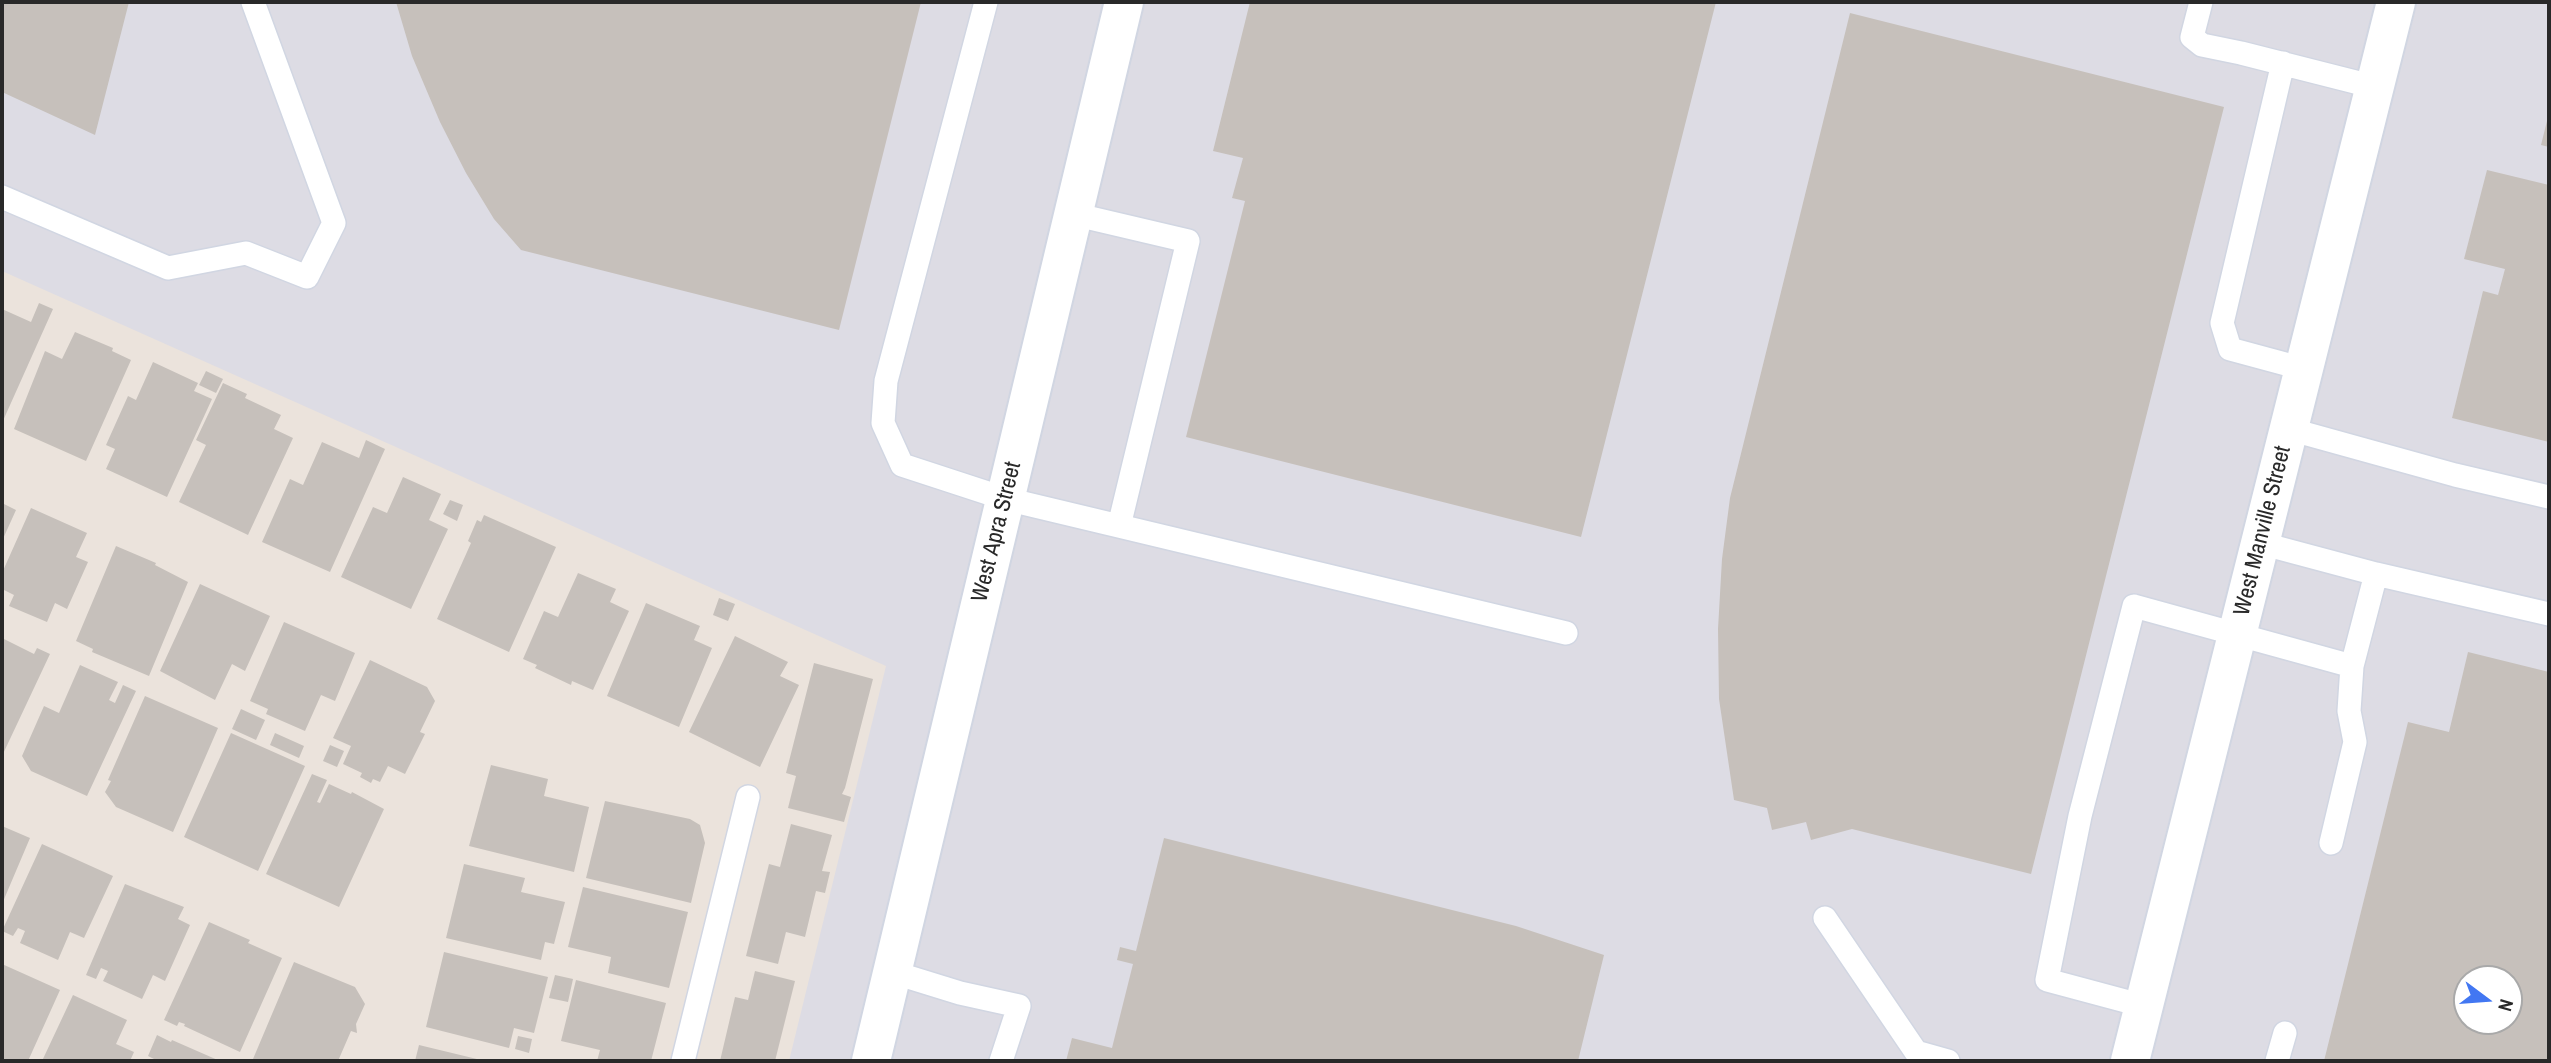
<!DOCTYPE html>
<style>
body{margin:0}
#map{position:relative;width:2551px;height:1063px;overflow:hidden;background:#ebe3dc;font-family:"Archivo Narrow",sans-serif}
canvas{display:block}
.frame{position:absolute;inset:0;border:4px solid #292929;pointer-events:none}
.north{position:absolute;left:2453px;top:965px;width:70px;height:70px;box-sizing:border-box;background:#fff;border:2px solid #a9a9a9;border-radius:50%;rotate:106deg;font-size:19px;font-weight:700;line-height:28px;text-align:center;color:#292929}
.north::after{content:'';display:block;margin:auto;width:24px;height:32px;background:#4277f2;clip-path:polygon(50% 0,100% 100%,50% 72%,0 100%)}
</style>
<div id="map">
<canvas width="2551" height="1063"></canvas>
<div class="frame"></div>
<div class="north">N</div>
</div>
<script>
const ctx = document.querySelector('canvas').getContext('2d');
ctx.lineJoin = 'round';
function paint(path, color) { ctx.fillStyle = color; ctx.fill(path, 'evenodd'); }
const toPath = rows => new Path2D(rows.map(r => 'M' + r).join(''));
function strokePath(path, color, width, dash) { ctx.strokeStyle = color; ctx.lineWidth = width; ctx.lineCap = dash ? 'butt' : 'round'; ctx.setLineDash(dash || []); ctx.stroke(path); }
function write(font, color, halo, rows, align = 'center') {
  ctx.font = font + ' "Archivo Narrow",sans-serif'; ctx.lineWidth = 6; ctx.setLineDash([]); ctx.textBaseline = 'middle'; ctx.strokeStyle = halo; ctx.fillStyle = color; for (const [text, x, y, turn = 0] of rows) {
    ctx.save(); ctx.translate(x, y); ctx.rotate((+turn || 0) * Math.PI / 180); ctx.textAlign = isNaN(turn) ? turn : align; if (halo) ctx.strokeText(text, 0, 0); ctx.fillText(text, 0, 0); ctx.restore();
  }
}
paint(toPath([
 [2,2,2549,2,2549,1061,789,1061,886,666,2,271],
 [2467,979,2509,979,2509,1021,2467,1021]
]), '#dddce4');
paint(toPath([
 [2,2,129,2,95,135,2,92],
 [396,2,921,2,839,330,521,250,494,219,466,173,440,122,412,56],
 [1250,2,1716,2,1581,537,1186,437,1245,201,1232,198,1243,158,1213,151],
 [1850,13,2224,107,2031,874,1852,829,1811,840,1806,822,1772,830,1767,808,1734,800,1719,699,1718,629,1722,559,1730,498],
 [2548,117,2549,118,2549,147,2541,145],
 [2487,170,2549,185,2549,442,2452,418,2483,291,2498,295,2505,269,2464,259],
 [39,303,53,309,2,423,2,309,31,322],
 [75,332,113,348,112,351,131,360,86,461,14,429,45,351,62,359],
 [153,362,198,383,194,391,212,399,167,497,106,469,115,449,106,445,128,396,136,400],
 [206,371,223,379,216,393,199,385],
 [223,383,247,394,245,398,281,415,274,429,293,438,248,535,179,502,206,445,196,440],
 [366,440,385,449,330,572,262,542,290,479,303,485,322,442,359,458],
 [403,477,441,494,429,520,448,529,411,609,341,577,373,507,387,513],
 [450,500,463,505,457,521,443,514],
 [2,503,16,510,2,541],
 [31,508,87,533,76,557,88,562,67,609,55,603,47,622,9,606,14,595,2,589,2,573],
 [484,515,556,547,509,652,437,619,471,543,468,541,477,520,481,522],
 [116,546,156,563,155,565,188,582,149,676,92,652,93,649,76,641],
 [578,573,616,589,610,602,629,611,593,690,572,681,571,685,535,668,537,665,523,659,544,611,558,617],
 [200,584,270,616,245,671,232,664,215,700,160,671],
 [719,598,735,604,728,621,713,615],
 [646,603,700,626,694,640,712,648,679,727,607,696],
 [284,622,355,653,335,701,321,695,305,731,266,714,268,709,250,701],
 [735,636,788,662,780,676,799,685,760,767,689,732],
 [2,638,34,654,37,648,50,654,2,756],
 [2468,652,2549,672,2549,1061,2324,1061,2408,722,2449,732],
 [2467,979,2509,979,2509,1021,2467,1021],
 [370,660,427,687,435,701,420,732,425,734,405,774,388,766,380,782,373,779,371,783,360,777,362,773,343,764,351,746,333,738],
 [814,663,873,679,845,788,842,794,851,797,844,822,788,808,796,776,786,773],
 [80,665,118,682,109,700,115,703,123,685,136,691,87,796,31,771,22,756,44,706,59,713],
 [145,696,218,728,173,832,116,807,105,792,111,781,108,780],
 [241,709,265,720,256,740,232,729],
 [231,733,305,766,258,871,184,837],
 [275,733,304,746,299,758,270,745],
 [330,745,344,751,337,767,323,761],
 [491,765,548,779,544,796,589,807,574,872,469,846],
 [312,774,327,780,317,802,320,803,329,784,351,794,352,792,384,809,339,907,266,874],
 [605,801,690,819,700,825,705,843,691,903,586,878],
 [791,824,832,835,822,871,830,872,825,893,816,891,805,937,786,932,778,964,746,956,769,864,780,867],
 [2,826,30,838,2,904],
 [1164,838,1516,926,1604,955,1578,1061,1066,1061,1072,1038,1112,1048,1133,964,1117,960,1120,947,1136,951],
 [42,844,113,876,84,938,70,932,58,960,20,943,25,931,18,928,13,936,2,931],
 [464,864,525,878,521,892,565,902,554,944,545,942,541,960,446,938],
 [125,884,184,907,178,919,190,925,165,981,153,975,142,999,103,981,108,971,101,968,96,979,86,975],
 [583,887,688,912,669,988,608,973,611,957,568,947],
 [209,922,250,940,248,943,282,958,240,1052,184,1026,185,1024,179,1022,177,1026,164,1020],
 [444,952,548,977,534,1033,514,1028,509,1048,426,1027],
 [294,962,355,987,365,1004,356,1024,357,1033,351,1031,338,1061,259,1061,253,1059],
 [2,964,60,990,28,1061,2,1061],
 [755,971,795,981,775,1061,720,1061,735,997,748,1000],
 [555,975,573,979,568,1002,549,998],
 [576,980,666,1003,651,1061,597,1061,600,1050,561,1041],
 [73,995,127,1020,116,1044,134,1052,130,1061,42,1061],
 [157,1035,171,1042,172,1040,220,1061,158,1061,148,1056],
 [518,1036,532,1039,529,1053,515,1049],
 [419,1045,481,1060,481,1061,415,1061]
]), '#c6c0bb');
const lane = toPath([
 [986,2,886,381,883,423,902,465,1006,499,1119,526,1188,241,1073,214],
 [2201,2,2192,37,2202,45,2241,53,2375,87],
 [2283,63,2222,323,2230,349,2304,369],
 [2,197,168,268,246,253,307,277,334,223,253,2],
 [2289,429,2455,475,2549,497],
 [1119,526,1566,633],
 [2260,543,2376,574,2549,614],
 [2331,843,2355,742,2349,711,2352,666,2376,574],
 [1825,918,1916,1052,1948,1061],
 [892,972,960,993,1019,1006,1001,1061],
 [2144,1006,2047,980,2080,816,2134,606,2352,666],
 [683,1061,748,797],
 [2277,1061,2285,1033]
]);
const street = toPath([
 [871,1061,1124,2]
]);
const secondary = toPath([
 [2130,1061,2396,2]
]);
strokePath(lane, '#d1d6e2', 26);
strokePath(street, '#d1d6e2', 42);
strokePath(secondary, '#d1d6e2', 42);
strokePath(lane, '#fff', 23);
strokePath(street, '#fff', 38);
strokePath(secondary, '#fff', 38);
write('23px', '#292929', '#fff', [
 ["West Manville Street",2263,531,-76],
 ["West Apra Street",997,532,-76]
]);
</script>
